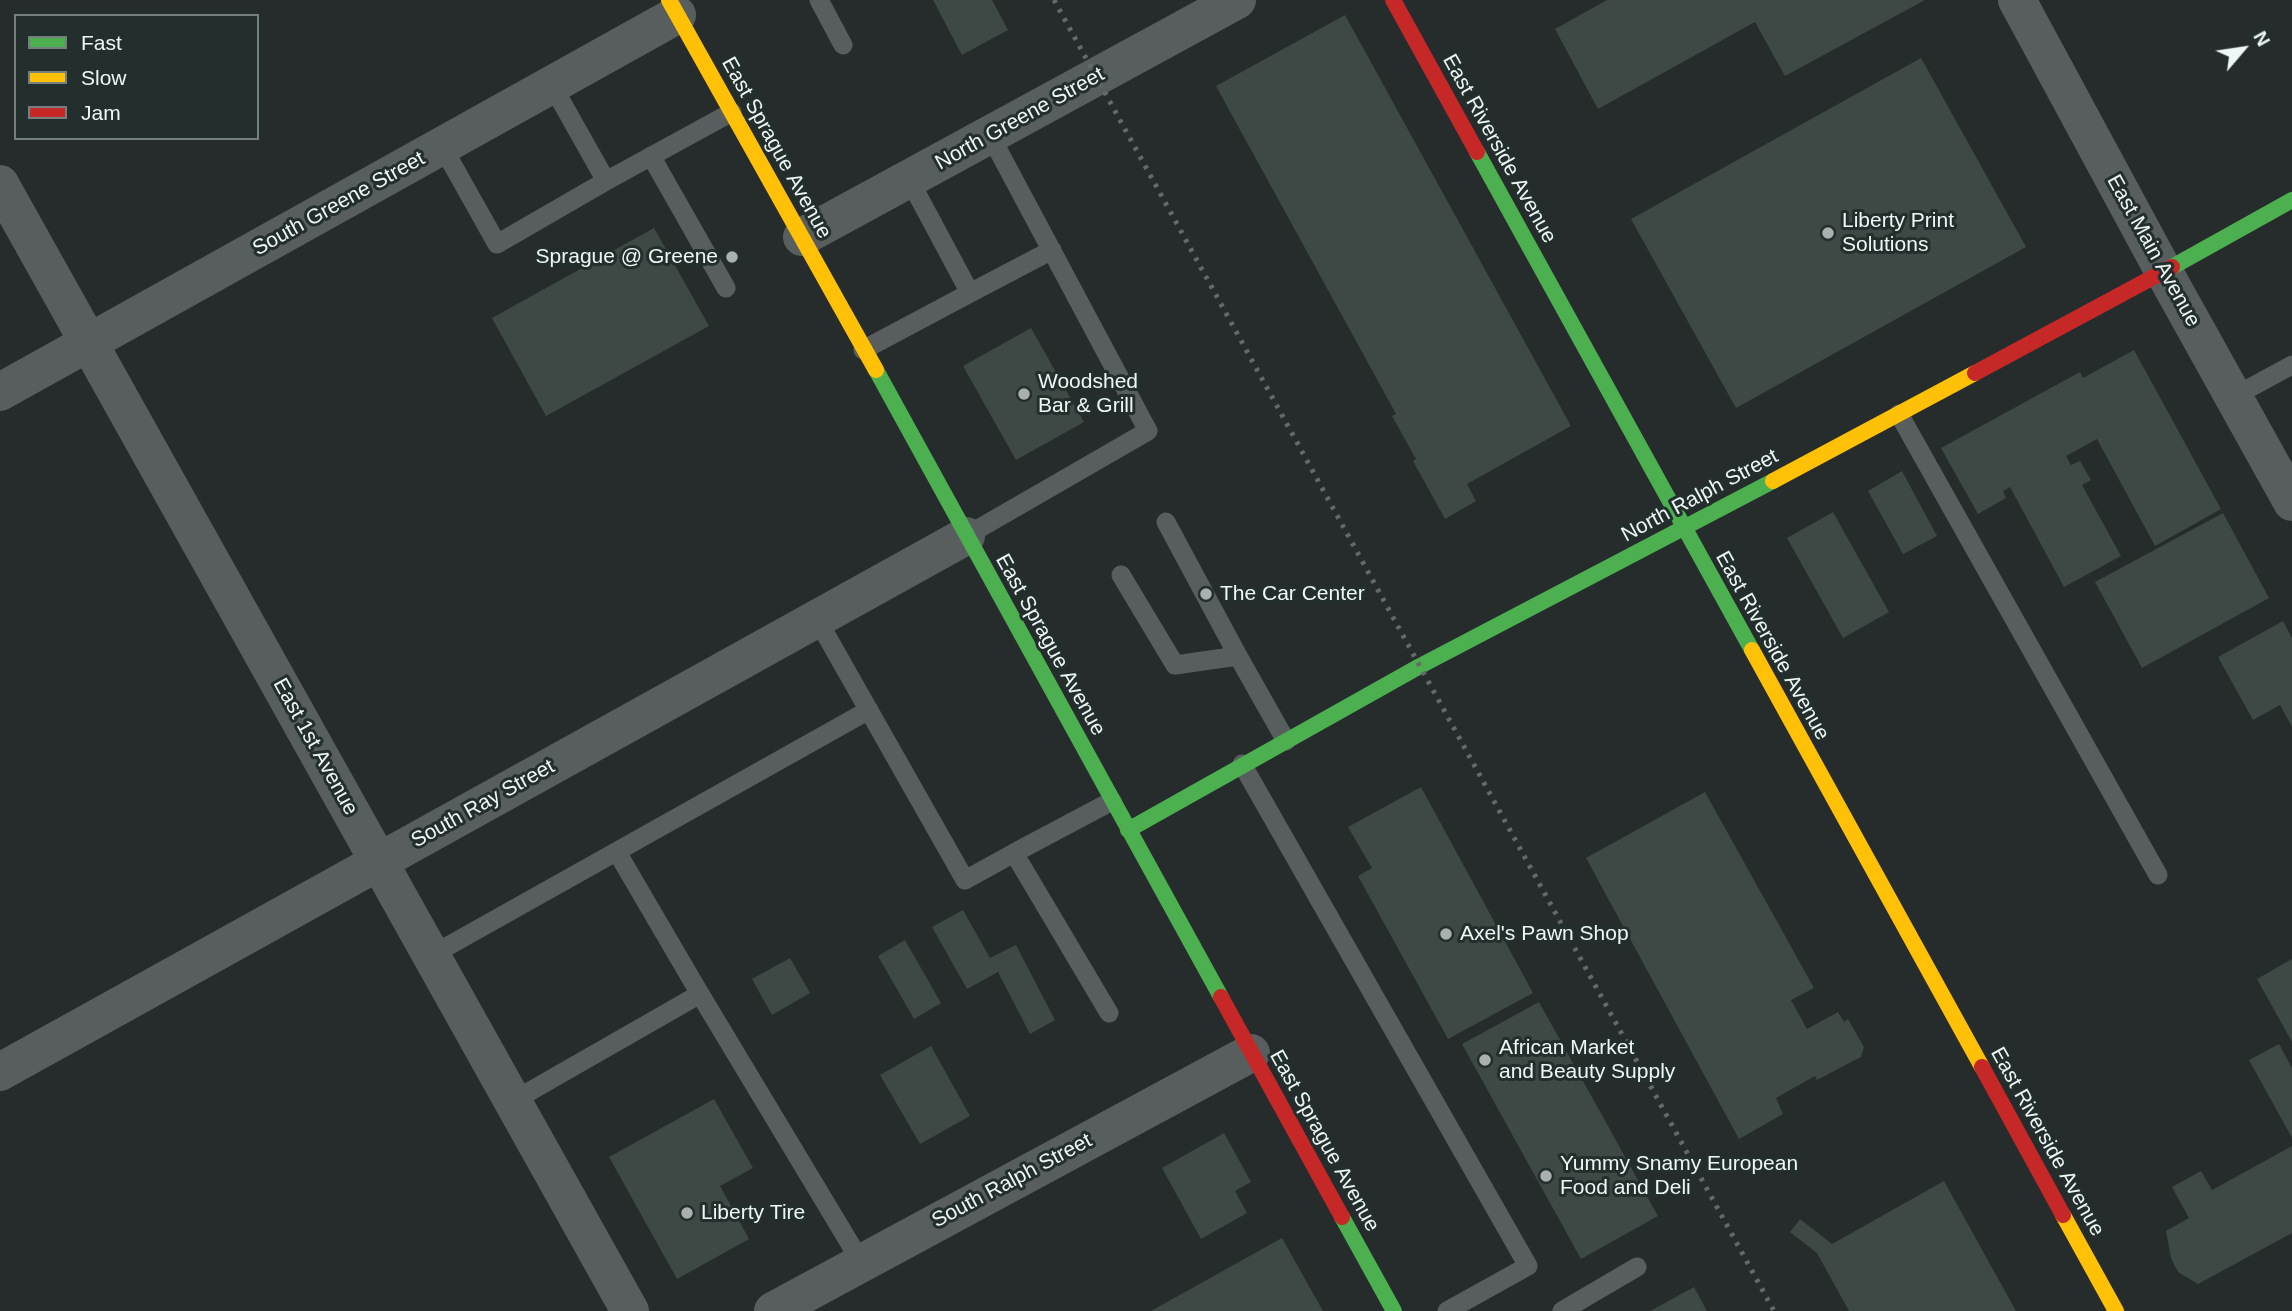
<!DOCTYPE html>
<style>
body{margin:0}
#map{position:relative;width:2292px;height:1311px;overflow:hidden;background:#262c2b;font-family:Arial,sans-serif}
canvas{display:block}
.legend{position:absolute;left:14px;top:14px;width:245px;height:126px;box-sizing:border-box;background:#232f2d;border:2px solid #757f7d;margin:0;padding:9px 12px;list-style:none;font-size:21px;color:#eff7f6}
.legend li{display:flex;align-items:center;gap:14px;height:35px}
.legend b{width:35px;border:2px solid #757f7d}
.north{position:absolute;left:2208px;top:14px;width:70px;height:70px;-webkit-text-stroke:5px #232f2d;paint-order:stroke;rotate:61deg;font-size:19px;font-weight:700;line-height:28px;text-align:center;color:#eff7f6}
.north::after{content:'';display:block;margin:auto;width:24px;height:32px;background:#eff7f6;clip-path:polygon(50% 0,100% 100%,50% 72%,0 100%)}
</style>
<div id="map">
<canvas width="2292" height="1311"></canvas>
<ul class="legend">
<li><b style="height:9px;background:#4caf50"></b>Fast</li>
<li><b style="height:9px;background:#ffc107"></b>Slow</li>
<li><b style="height:9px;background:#c62828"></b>Jam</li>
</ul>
<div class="north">N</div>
</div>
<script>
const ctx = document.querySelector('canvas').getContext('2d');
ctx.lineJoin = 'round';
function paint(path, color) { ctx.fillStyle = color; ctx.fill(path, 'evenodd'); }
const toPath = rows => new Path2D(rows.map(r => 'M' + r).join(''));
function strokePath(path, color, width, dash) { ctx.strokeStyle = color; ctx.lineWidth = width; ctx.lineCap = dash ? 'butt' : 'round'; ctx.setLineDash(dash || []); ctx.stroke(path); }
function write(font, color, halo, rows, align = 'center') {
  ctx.font = font + ' Arial,sans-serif'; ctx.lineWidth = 6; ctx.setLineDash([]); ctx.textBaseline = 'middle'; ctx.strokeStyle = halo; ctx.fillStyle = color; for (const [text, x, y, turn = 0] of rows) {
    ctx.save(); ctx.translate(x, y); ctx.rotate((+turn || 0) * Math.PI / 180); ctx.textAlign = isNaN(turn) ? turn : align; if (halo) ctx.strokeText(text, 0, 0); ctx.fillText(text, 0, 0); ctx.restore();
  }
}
paint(toPath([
 [933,0,992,0,1008,30,962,55],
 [1607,0,1925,0,1785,76,1755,22,1598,109,1555,29],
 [1345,15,1571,426,1467,484,1476,501,1445,519,1413,461,1416,459,1392,416,1396,414,1216,86],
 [1921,58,2026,247,1736,408,1631,219],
 [654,228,709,326,546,416,492,318],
 [1031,328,1084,422,1016,460,963,366],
 [2134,350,2221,509,2155,546,2097,439,2066,456,2071,465,2080,461,2091,480,2082,485,2121,556,2064,587,2010,487,2003,491,2006,498,1978,514,1941,448,2080,372,2083,378],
 [1902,471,1937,536,1903,554,1868,491],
 [1833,512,1889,612,1843,638,1787,538],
 [2223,513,2269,598,2142,668,2095,582],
 [2283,621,2292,638,2292,727,2280,705,2253,720,2218,657],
 [1421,787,1533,993,1448,1039,1358,876,1372,868,1348,827],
 [1705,792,1814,988,1791,1000,1807,1029,1838,1012,1844,1022,1848,1019,1864,1047,1861,1057,1817,1080,1815,1076,1776,1098,1783,1114,1739,1139,1586,858],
 [963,910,990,958,1016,945,1055,1020,1030,1034,998,972,967,989,932,927],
 [905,940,941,1003,914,1019,878,956],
 [790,958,810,993,772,1015,752,979],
 [2292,959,2292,1042,2257,979],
 [1539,1002,1658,1216,1581,1259,1462,1044],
 [2279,1044,2292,1068,2292,1138,2249,1060],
 [931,1046,970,1116,920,1144,880,1075],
 [714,1099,753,1168,720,1186,749,1239,677,1279,609,1157],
 [1224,1133,1251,1182,1235,1191,1247,1213,1201,1239,1162,1168],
 [2292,1146,2292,1233,2198,1284,2178,1272,2171,1258,2166,1231,2189,1218,2172,1187,2201,1171,2212,1190],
 [1944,1181,2016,1311,1849,1311,1817,1253,1790,1232,1800,1219,1832,1244],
 [1282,1238,1323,1311,1151,1311],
 [1694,1287,1707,1311,1650,1311]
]), '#3e4844');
strokePath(toPath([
 [819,0,843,45],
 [442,146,497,244,606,181,552,85],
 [651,156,726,288],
 [909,179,970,293,1052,250],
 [606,181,732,112],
 [863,350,970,293],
 [2233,397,2292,365],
 [1899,414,2158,875],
 [1166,522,1238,656],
 [966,536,1148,431,990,135],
 [1121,575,1175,665,1238,656,1286,741],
 [817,619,965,880,1014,853],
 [1242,764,1528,1266,1447,1311],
 [432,955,869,710],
 [700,994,861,1262],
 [1109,1013,1014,853,1112,801],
 [513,1101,700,994,617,852],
 [1562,1311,1637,1267]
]), '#585e5e', 19);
strokePath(toPath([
 [2017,0,2164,272,2292,502],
 [0,184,630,1311],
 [802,237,1237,0],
 [0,392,677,15],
 [0,1072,966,536],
 [773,1311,1251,1053]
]), '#585e5e', 38);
strokePath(toPath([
 [1477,152,1752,650],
 [2172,267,2292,200],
 [876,370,1221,997],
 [1128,830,1420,666,1773,481],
 [1342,1217,1394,1311]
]), '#4caf50', 16);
strokePath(toPath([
 [669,0,876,370],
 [1773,481,1975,373],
 [1752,650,1982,1067],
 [2063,1215,2116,1311]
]), '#ffc107', 16);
strokePath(toPath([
 [1393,0,1477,152],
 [1975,373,2172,267],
 [1221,997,1342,1217],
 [1982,1067,2063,1215]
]), '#c62828', 16);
strokePath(toPath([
 [1054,0,1774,1311]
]), '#656969', 5, [3.5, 7]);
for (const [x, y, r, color] of [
 [1828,233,7,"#a9b0af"],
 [732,257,7,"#a9b0af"],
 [1024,394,7,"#a9b0af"],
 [1206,594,7,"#a9b0af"],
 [1446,934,7,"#a9b0af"],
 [1485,1060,7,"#a9b0af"],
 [1546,1176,7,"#a9b0af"],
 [687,1213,7,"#a9b0af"]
]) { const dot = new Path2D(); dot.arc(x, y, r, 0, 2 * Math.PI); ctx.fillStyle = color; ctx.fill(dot); strokePath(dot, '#232f2d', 2.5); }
write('21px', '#eff7f6', '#232f2d', [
 ["North Greene Street",1020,119,-29],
 ["East Sprague Avenue",776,148,61],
 ["East Riverside Avenue",1499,149,61],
 ["South Greene Street",339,204,-29],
 ["East Main Avenue",2153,251,61],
 ["North Ralph Street",1700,496,-28],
 ["East Sprague Avenue",1050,645,61],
 ["East Riverside Avenue",1772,646,61],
 ["East 1st Avenue",315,747,61],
 ["South Ray Street",483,804,-29],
 ["East Sprague Avenue",1324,1141,61],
 ["East Riverside Avenue",2047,1142,61],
 ["South Ralph Street",1012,1181,-28]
]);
write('21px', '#eff7f6', '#232f2d', [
 ["Liberty Print",1842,221],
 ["Solutions",1842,245],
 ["Sprague @ Greene",718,257,"right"],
 ["Woodshed",1038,382],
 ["Bar & Grill",1038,406],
 ["The Car Center",1220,594],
 ["Axel's Pawn Shop",1460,934],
 ["African Market",1499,1048],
 ["and Beauty Supply",1499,1072],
 ["Yummy Snamy European",1560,1164],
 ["Food and Deli",1560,1188],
 ["Liberty Tire",701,1213]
], 'left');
</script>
